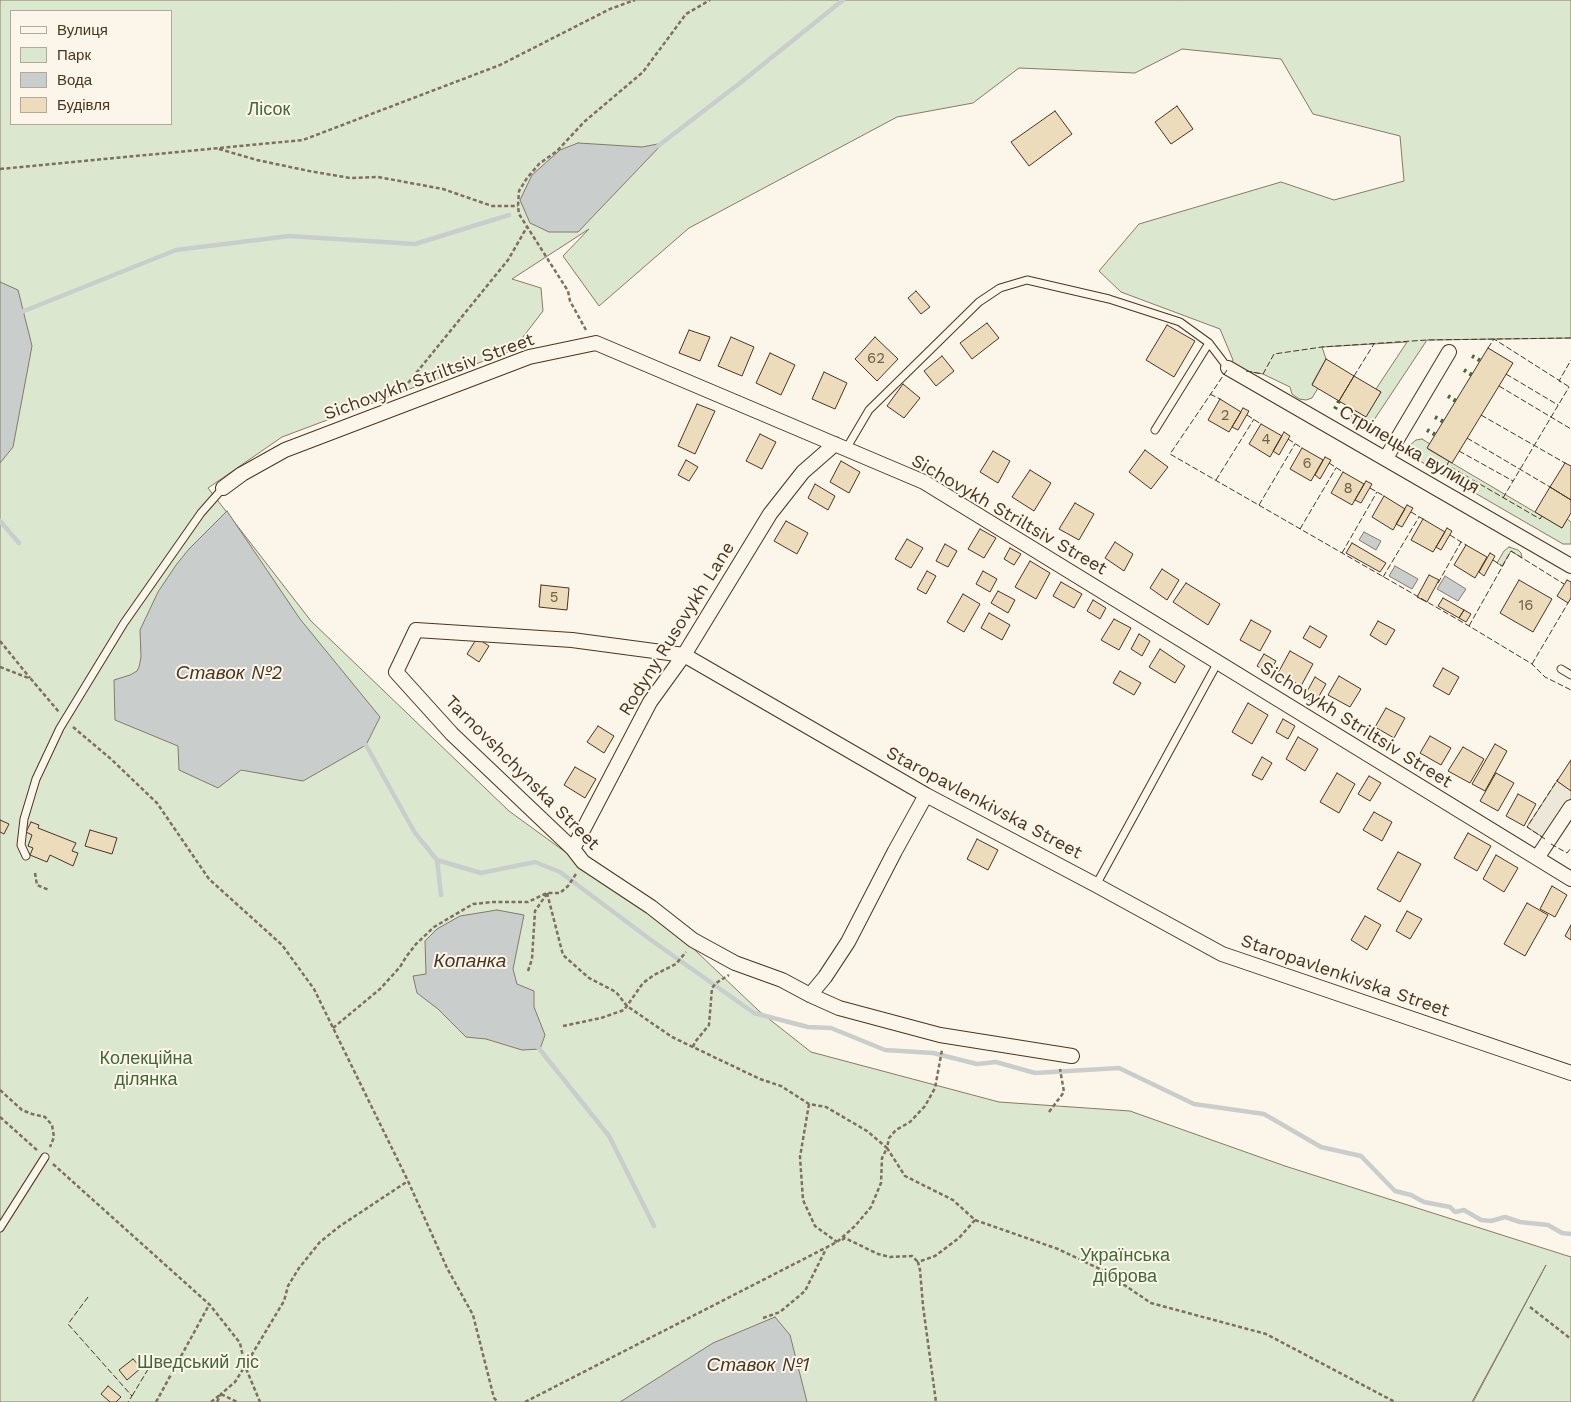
<!DOCTYPE html>
<meta charset="utf-8">
<style>
body{margin:0}
#map{position:relative;width:1571px;height:1402px;overflow:hidden;background:#fbf6e9;font-family:"Work Sans",sans-serif}
canvas{display:block}
.legend{position:absolute;left:10px;top:10px;width:162px;height:115px;box-sizing:border-box;background:#fbf6e9;border:1px solid #b4a999;margin:0;padding:6px 9px;list-style:none;font-size:15px;color:#4a3520}
.legend li{display:flex;align-items:center;gap:10px;height:25px}
.legend b{width:25px;border:1px solid #b4a999}
</style>
<div id="map">
<canvas width="1571" height="1402"></canvas>
<ul class="legend">
<li><b style="height:6px;background:#fbf6e9"></b>Вулиця</li>
<li><b style="height:14px;background:#dce7d0"></b>Парк</li>
<li><b style="height:14px;background:#c9cecd"></b>Вода</li>
<li><b style="height:14px;background:#ecdcbc"></b>Будівля</li>
</ul>
</div>
<script>
const ctx = document.querySelector('canvas').getContext('2d');
ctx.lineJoin = 'round';
function paint(path, color) { ctx.fillStyle = color; ctx.fill(path, 'evenodd'); }
const toPath = rows => new Path2D(rows.map(r => 'M' + r).join(''));
function strokePath(path, color, width, dash) { ctx.strokeStyle = color; ctx.lineWidth = width; ctx.lineCap = dash ? 'butt' : 'round'; ctx.setLineDash(dash || []); ctx.stroke(path); }
function write(font, color, halo, rows, align = 'center') {
  ctx.font = font + ' "Work Sans",sans-serif'; ctx.lineWidth = 4; ctx.setLineDash([]); ctx.textBaseline = 'middle'; ctx.strokeStyle = halo; ctx.fillStyle = color; for (const [text, x, y, turn = 0] of rows) {
    ctx.save(); ctx.translate(x, y); ctx.rotate((+turn || 0) * Math.PI / 180); ctx.textAlign = isNaN(turn) ? turn : align; if (halo) ctx.strokeText(text, 0, 0); ctx.fillText(text, 0, 0); ctx.restore();
  }
}
const green = toPath([
 [0,0,1571,0,1571,338,1427,340,1368,429,1365,430,1356,428,1351,422,1351,416,1355,410,1366,416,1381,392,1376,389,1407,342,1322,347,1326,359,1312,384,1318,388,1312,398,1306,400,1299,399,1292,394,1290,387,1263,374,1228,368,1233,360,1220,329,1121,292,1099,271,1139,224,1281,182,1334,200,1404,181,1400,136,1313,114,1281,59,1182,49,1135,73,1019,68,973,103,897,117,689,228,599,306,563,256,589,229,512,279,541,288,543,311,513,350,282,437,208,488,311,621,509,811,678,934,759,1011,811,1052,999,1102,1130,1111,1285,1166,1571,1257,1571,1402,1473,1402,1546,1265,1472,1402,0,1402,0,0],
 [11,11,171,11,171,124,11,124,11,11],
 [1422,439,1430,444,1428,449,1562,528,1567,519,1571,522,1571,544,1563,544,1413,457,1409,452,1410,445,1416,440,1422,439],
 [1509,547,1518,550,1521,553,1522,558,1511,551,1502,566,1497,563,1504,551,1509,547]
]);
paint(green, '#dce7d0');
strokePath(green, '#887966', 1);
const parking = toPath([
 [1557,781,1571,790,1571,816,1553,844,1527,827,1557,781]
]);
paint(parking, '#ede7d9');
strokePath(parking, '#887966', 1);
const water = toPath([
 [578,143,642,147,663,143,578,232,549,232,530,223,520,200,532,175,560,150,578,143],
 [0,282,18,290,32,346,13,447,0,463,0,282],
 [227,511,300,619,380,717,366,745,303,781,241,770,218,788,179,770,178,746,115,720,114,680,130,675,137,671,139,667,141,657,140,630,158,592,176,565,189,549,227,511],
 [1364,532,1381,541,1376,550,1359,540,1364,532],
 [1395,566,1418,579,1412,589,1389,576,1395,566],
 [1445,576,1466,589,1458,601,1437,589,1445,576],
 [497,910,524,915,513,969,517,984,534,991,534,1007,545,1035,540,1049,522,1050,486,1039,466,1037,438,1009,417,993,413,976,426,974,425,941,437,929,460,916,497,910],
 [775,1317,790,1335,807,1402,620,1402,713,1343,775,1317]
]);
paint(water, '#c9cecd');
strokePath(water, '#887966', 1);
strokePath(toPath([
 [658,146,740,83,843,0],
 [19,313,176,250,289,236,415,244,509,215],
 [0,521,19,543],
 [362,743,366,745,415,833,437,860,481,873,535,862,560,872,651,940,754,1013,808,1027,831,1028,885,1050,933,1053,977,1064,996,1062,1035,1073,1119,1068,1194,1104,1264,1114,1321,1147,1361,1156,1395,1191,1411,1195,1424,1202,1450,1207,1455,1212,1464,1210,1481,1220,1491,1221,1505,1217,1520,1222,1548,1225,1562,1233,1571,1234],
 [437,860,441,895],
 [537,1046,609,1136,654,1226]
]), '#c9cecd', 4.5);
const building = toPath([
 [1177,106,1193,129,1171,144,1155,122,1177,106],
 [1055,111,1072,134,1029,166,1011,142,1055,111],
 [916,291,930,307,921,314,908,298,916,291],
 [987,323,999,338,972,359,960,343,987,323],
 [1167,325,1195,341,1174,377,1146,360,1167,325],
 [689,330,710,337,700,361,679,353,689,330],
 [731,337,754,347,742,376,718,366,731,337],
 [875,337,898,359,877,381,855,359,875,337],
 [1488,348,1513,363,1452,463,1427,448,1488,348],
 [770,353,795,365,781,395,756,383,770,353],
 [942,356,954,371,936,386,924,371,942,356],
 [1326,359,1354,376,1339,401,1312,385,1326,359],
 [824,372,847,383,835,409,812,399,824,372],
 [1354,376,1381,392,1366,417,1339,401,1354,376],
 [903,384,920,398,904,418,887,406,903,384],
 [1220,399,1241,412,1229,432,1208,420,1220,399],
 [697,404,715,411,695,454,678,446,697,404],
 [1243,408,1249,411,1238,430,1232,427,1243,408],
 [1261,424,1282,436,1270,457,1249,444,1261,424],
 [1284,432,1290,436,1279,455,1273,451,1284,432],
 [760,434,776,442,762,469,746,461,760,434],
 [1302,448,1323,460,1311,481,1290,469,1302,448],
 [1145,450,1168,467,1151,489,1129,472,1145,450],
 [993,451,1010,461,998,483,980,472,993,451],
 [1325,457,1331,460,1320,479,1315,475,1325,457],
 [686,460,698,467,689,481,678,475,686,460],
 [841,461,860,472,849,493,830,482,841,461],
 [1565,463,1571,466,1571,500,1550,487,1565,463],
 [1030,470,1051,483,1034,511,1012,497,1030,470],
 [1343,472,1364,484,1352,505,1331,493,1343,472],
 [1366,481,1372,484,1361,503,1355,500,1366,481],
 [815,484,835,496,828,510,808,498,815,484],
 [1550,487,1571,500,1571,513,1562,528,1535,512,1550,487],
 [1384,496,1405,509,1393,530,1372,517,1384,496],
 [1075,503,1094,514,1079,540,1059,529,1075,503],
 [1407,505,1413,508,1402,527,1396,524,1407,505],
 [1423,519,1445,532,1433,552,1411,540,1423,519],
 [786,521,808,533,797,554,774,541,786,521],
 [1447,528,1452,531,1441,550,1436,547,1447,528],
 [980,529,996,538,984,558,968,549,980,529],
 [907,539,923,548,911,568,895,559,907,539],
 [1115,542,1133,554,1124,571,1105,558,1115,542],
 [1352,543,1386,563,1380,572,1346,553,1352,543],
 [945,544,957,551,948,567,936,561,945,544],
 [1466,545,1487,557,1475,578,1454,565,1466,545],
 [1010,548,1021,554,1014,565,1004,559,1010,548],
 [1490,553,1495,556,1484,576,1479,572,1490,553],
 [1030,561,1050,573,1036,599,1015,587,1030,561],
 [1162,569,1179,580,1167,600,1150,588,1162,569],
 [927,571,936,576,926,594,917,589,927,571],
 [983,571,997,579,990,592,976,584,983,571],
 [1429,575,1439,580,1427,602,1417,597,1429,575],
 [1519,580,1552,599,1533,632,1500,613,1519,580],
 [1567,580,1571,582,1571,598,1568,603,1557,596,1567,580],
 [1061,582,1082,594,1074,608,1053,596,1061,582],
 [1186,583,1220,604,1208,625,1173,602,1186,583],
 [541,585,569,588,567,610,539,607,541,585],
 [998,591,1015,600,1008,613,991,603,998,591],
 [963,594,980,604,964,632,947,622,963,594],
 [1443,598,1464,610,1459,618,1438,606,1443,598],
 [1093,600,1106,608,1100,619,1087,611,1093,600],
 [1464,610,1471,614,1466,622,1459,618,1464,610],
 [989,613,1010,625,1002,640,981,628,989,613],
 [1114,619,1131,628,1119,650,1101,640,1114,619],
 [1251,620,1271,631,1260,651,1240,640,1251,620],
 [1378,621,1395,630,1386,645,1370,635,1378,621],
 [1310,626,1327,636,1320,648,1303,638,1310,626],
 [1139,634,1150,641,1142,656,1131,649,1139,634],
 [477,638,489,646,479,662,467,654,477,638],
 [1160,649,1185,666,1175,683,1149,667,1160,649],
 [1290,651,1313,664,1301,686,1278,673,1290,651],
 [1264,654,1276,661,1269,673,1257,666,1264,654],
 [1443,668,1459,677,1449,695,1433,686,1443,668],
 [1120,671,1141,683,1134,695,1113,683,1120,671],
 [1339,676,1361,689,1350,707,1328,695,1339,676],
 [1315,677,1326,684,1315,703,1304,697,1315,677],
 [1248,703,1268,715,1252,744,1232,732,1248,703],
 [1386,708,1405,718,1394,738,1375,727,1386,708],
 [1283,719,1295,726,1288,739,1276,732,1283,719],
 [598,726,614,736,604,753,587,742,598,726],
 [1430,736,1451,748,1441,765,1420,753,1430,736],
 [1298,737,1318,749,1305,771,1286,759,1298,737],
 [1495,744,1507,751,1485,791,1472,784,1495,744],
 [1463,747,1484,759,1470,783,1448,771,1463,747],
 [1262,757,1272,763,1262,780,1252,775,1262,757],
 [1571,760,1571,791,1557,781,1571,760],
 [575,767,596,779,585,798,564,785,575,767],
 [1337,773,1355,784,1339,813,1320,802,1337,773],
 [1496,773,1514,783,1498,811,1480,801,1496,773],
 [1369,776,1381,783,1370,801,1358,794,1369,776],
 [1518,794,1536,804,1524,826,1506,816,1518,794],
 [1374,812,1392,822,1382,841,1363,830,1374,812],
 [0,820,9,824,4,834,0,832,0,820],
 [31,822,39,825,38,828,76,843,72,851,78,853,73,866,50,855,47,862,30,855,33,848,28,846,32,835,26,832,31,822],
 [90,830,117,838,112,854,85,846,90,830],
 [1468,833,1491,846,1477,871,1454,858,1468,833],
 [977,839,998,850,988,870,967,859,977,839],
 [1398,852,1421,864,1400,902,1377,889,1398,852],
 [1496,855,1518,868,1504,892,1483,879,1496,855],
 [1552,886,1567,895,1555,917,1540,909,1552,886],
 [1527,903,1548,915,1525,956,1504,944,1527,903],
 [1407,911,1422,919,1410,939,1396,931,1407,911],
 [1365,916,1381,925,1367,950,1351,940,1365,916],
 [1571,925,1571,940,1565,936,1571,925],
 [133,1359,141,1368,127,1380,119,1370,133,1359],
 [108,1386,121,1397,116,1402,110,1402,101,1394,108,1386]
]);
paint(building, '#ecdcbc');
strokePath(building, '#4a3520', 1);
const service = toPath([
 [1155,430,1209,343],
 [846,449,869,410,979,302,1000,288,1027,280,1109,299,1180,322,1209,343,1228,368],
 [1561,669,1571,675],
 [26,856,21,845,24,819,36,779,60,728,124,623,201,513,223,488],
 [1096,885,1218,662],
 [0,1228,45,1157]
]);
const minor = toPath([
 [1228,368,1571,566],
 [1386,458,1449,352],
 [223,488,242,474,285,450,529,357,596,343,924,482,1571,879],
 [573,849,650,702,684,655,770,514,803,472,835,444],
 [1537,858,1571,807],
 [810,995,825,977,848,942,895,851,926,795],
 [1072,1056,940,1035,839,1008,810,995,782,980,735,963,693,940,651,907,583,862,573,849,452,734,396,672,416,630,572,640,684,655,926,795,1096,885,1222,954,1571,1073]
]);
strokePath(service, '#4a3520', 9);
strokePath(minor, '#4a3520', 16);
strokePath(toPath([
 [219,149,257,160,309,171,350,178,378,177,443,189,492,206,518,206],
 [0,169,303,140,500,65,610,9,635,0],
 [586,330,570,301,568,291,519,214,518,206,519,191,527,178,539,164,557,151,584,122,643,72,686,14,710,0],
 [404,388,508,260,527,227],
 [0,641,30,678],
 [0,667,31,679,59,712],
 [73,727,111,759,157,803,209,879,282,945,314,989,408,1181,447,1268,473,1315,494,1398,498,1402],
 [35,873,37,885,49,890],
 [547,893,563,955,589,978,616,992,627,1006,672,1037,760,1079,781,1086,809,1104,826,1107,867,1131,887,1148,889,1138,896,1130,910,1122,925,1106,935,1088,942,1050],
 [528,971,532,959,535,911,546,895],
 [563,1026,601,1018,624,1010,643,983,654,975,676,964,686,952],
 [333,1028,380,989,400,967,406,957,416,944,434,927,473,904,493,902,528,902,547,893,560,893,568,886,576,874],
 [693,1047,695,1042,709,1025,712,988,716,983,729,975],
 [0,1090,22,1110,32,1114,45,1117,52,1125,54,1137,50,1147],
 [809,1104,800,1157,803,1200,815,1226,837,1242],
 [1049,1112,1064,1092,1060,1069],
 [0,1117,38,1151],
 [53,1164,210,1305,240,1343,245,1366,260,1402],
 [975,1220,1058,1249,1102,1270,1151,1303,1266,1334,1395,1402],
 [842,1240,845,1238,878,1254,890,1257,912,1256,918,1262],
 [1530,1307,1571,1339],
 [763,1318,780,1312,805,1291,826,1249],
 [156,1402,209,1305],
 [211,1402,221,1394,237,1402],
 [217,1402,221,1394,235,1382,245,1366,284,1301,288,1286,299,1268,320,1242,340,1226,408,1181],
 [525,1402,837,1242,855,1226,871,1207,881,1183,882,1158,887,1148,905,1176,953,1200,975,1220,959,1238,935,1256,918,1262,920,1270,923,1306,936,1402]
]), '#7f6f5c', 2.5, [4, 2.5]);
strokePath(service, '#fbf6e9', 7);
strokePath(minor, '#fbf6e9', 14);
strokePath(toPath([
 [1472,356,1481,361],
 [1464,370,1472,375],
 [1448,396,1456,401],
 [1335,409,1339,401],
 [1435,417,1444,422],
 [1427,430,1436,435]
]), '#436837', 4, [2.5, 4]);
strokePath(toPath([
 [1488,348,1494,339,1571,388],
 [1227,370,1170,454,1469,626,1532,664,1545,677,1571,690],
 [1246,371,1263,374,1274,354,1322,347,1427,340,1571,338],
 [1506,374,1558,405],
 [1354,376,1374,344],
 [1561,382,1559,381,1571,360],
 [1499,386,1571,429],
 [1210,394,1220,399],
 [1247,415,1261,424],
 [1481,415,1565,463],
 [1467,438,1550,487],
 [1288,439,1302,448],
 [1459,451,1513,481],
 [1449,461,1447,465,1540,519,1542,516],
 [1329,463,1343,472],
 [1216,480,1254,419],
 [1370,488,1384,496],
 [1503,498,1569,387],
 [1259,505,1295,444],
 [1411,512,1423,519],
 [1300,529,1336,468],
 [1450,535,1466,545],
 [1342,553,1377,492],
 [1493,560,1502,566],
 [1383,577,1419,517],
 [1438,583,1461,542],
 [1469,626,1511,551,1564,584],
 [1532,664,1568,603],
 [1545,839,1527,827,1558,779],
 [1551,844,1567,853,1571,848],
 [88,1297,68,1324,132,1396,128,1402],
 [132,1396,150,1366]
]), '#4a3520', 1, [6, 2.5]);
write('15px', '#725f47', null, [
 ["62",876,359],
 ["2",1225,416],
 ["4",1266,440],
 ["6",1307,464],
 ["8",1348,489],
 ["5",554,598],
 ["16",1526,606]
]);
write('18px', '#436837', '#fbf6e9', [
 ["Лісок",269,110],
 ["Колекційна",146,1059],
 ["ділянка",146,1080],
 ["Українська",1125,1256],
 ["діброва",1125,1277],
 ["Шведський ліс",198,1363]
]);
write('18px', '#4a3520', '#fbf6e9', [
 ["Sichovykh Striltsiv Street",429,377,-20],
 ["Стрілецька вулиця",1409,450,30],
 ["Sichovykh Striltsiv Street",1009,515,30],
 ["Rodyny Rusovykh Lane",677,629,-58],
 ["Sichovykh Striltsiv Street",1356,725,32],
 ["Tarnovshchynska Street",522,773,45],
 ["Staropavlenkivska Street",984,803,28],
 ["Staropavlenkivska Street",1345,976,19]
]);
write('italic 19px', '#4a3520', '#fbf6e9', [
 ["Ставок №2",229,673],
 ["Копанка",470,961],
 ["Ставок №1",758,1365]
]);
</script>
